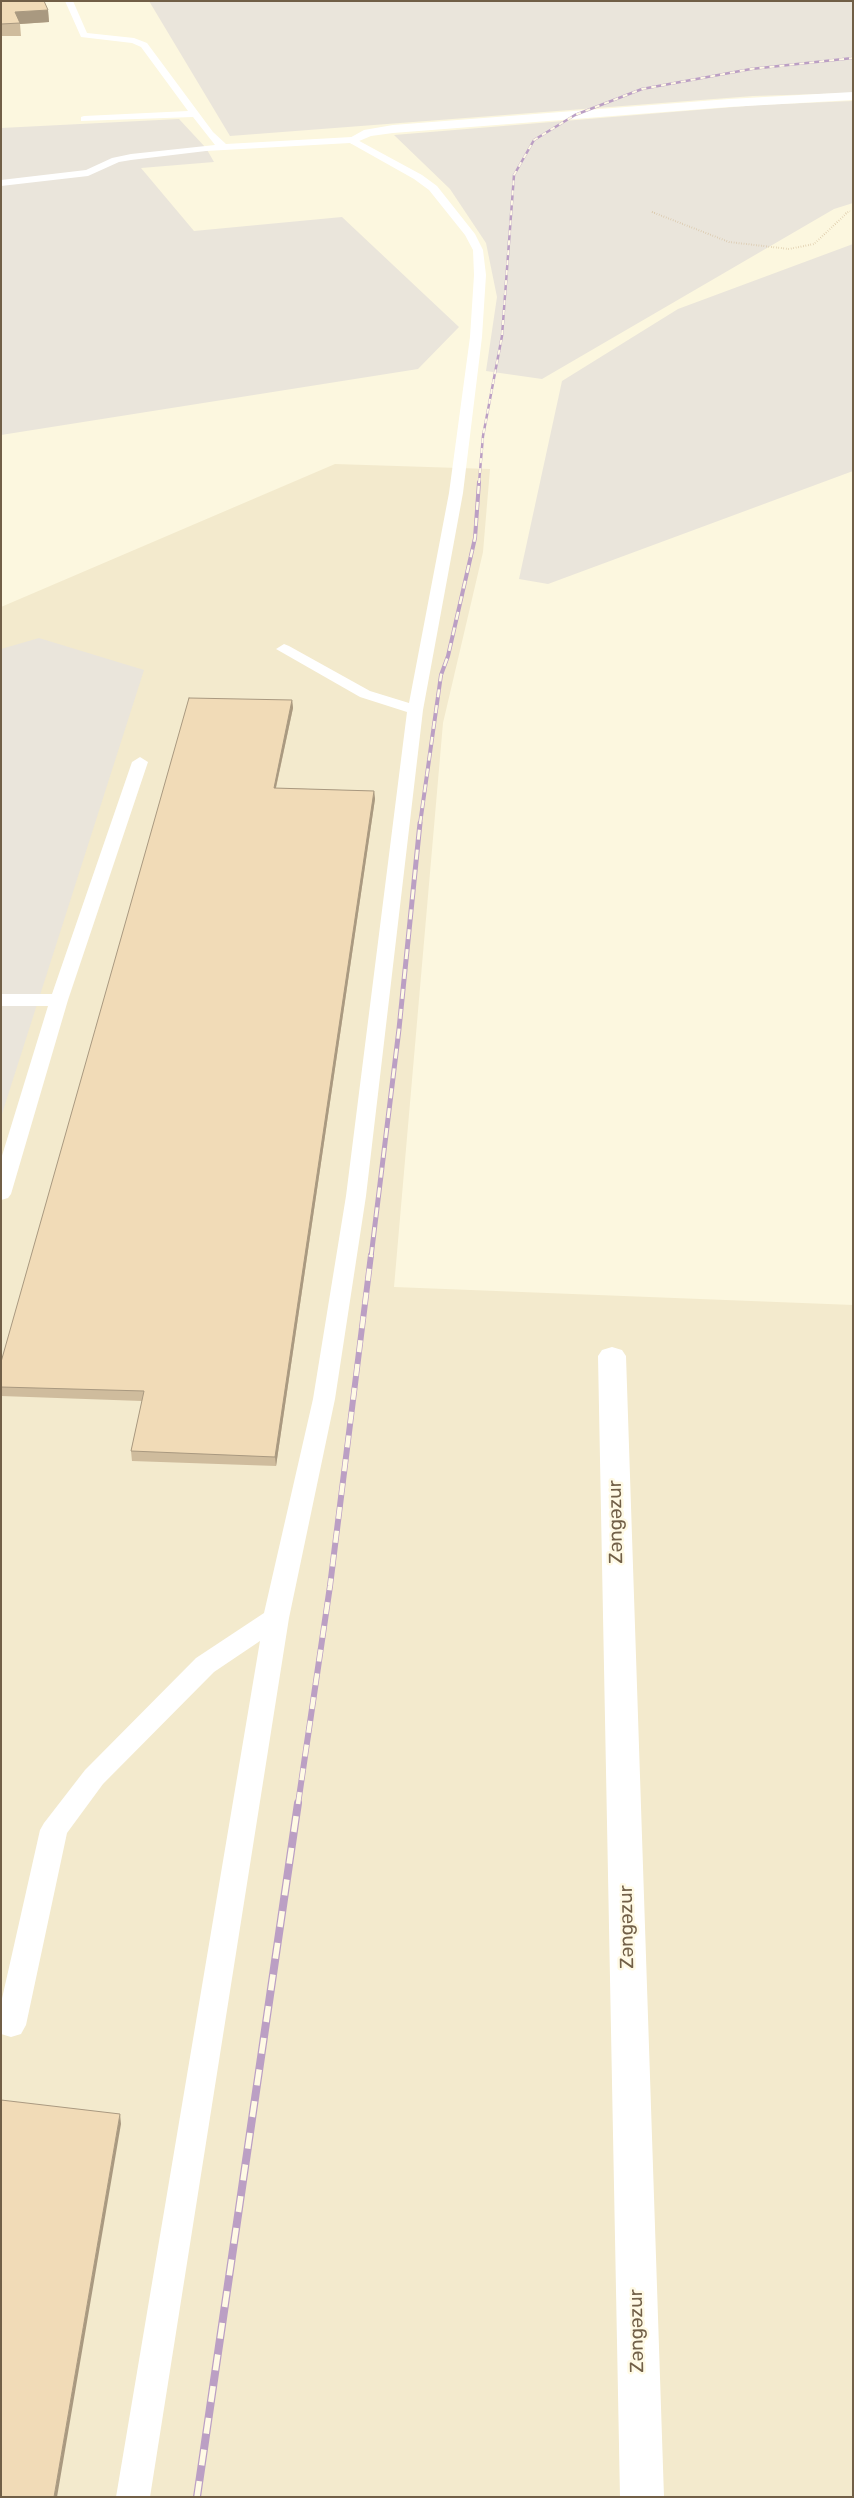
<!DOCTYPE html>
<meta charset="utf-8">
<style>
body{margin:0}
#map{position:relative;width:854px;height:2498px;overflow:hidden;background:#fcf7df;font-family:Rubik,sans-serif}
canvas{display:block}
.frame{position:absolute;inset:0;border:2px solid #715f47;pointer-events:none}
</style>
<div id="map">
<canvas width="854" height="2498"></canvas>
<div class="frame"></div>
</div>
<script>
const ctx = document.querySelector('canvas').getContext('2d');
ctx.lineJoin = 'round';
function paint(path, color) { ctx.fillStyle = color; ctx.fill(path, 'evenodd'); }
const toPath = rows => new Path2D(rows.map(r => 'M' + r).join(''));
function strokePath(path, color, width, dash) { ctx.strokeStyle = color; ctx.lineWidth = width; ctx.lineCap = dash ? 'butt' : 'round'; ctx.setLineDash(dash || []); ctx.stroke(path); }
function write(font, color, halo, rows, align = 'center') {
  ctx.font = font + ' Rubik,sans-serif'; ctx.lineWidth = 5; ctx.setLineDash([]); ctx.textBaseline = 'middle'; ctx.strokeStyle = halo; ctx.fillStyle = color; for (const [text, x, y, turn = 0] of rows) {
    ctx.save(); ctx.translate(x, y); ctx.rotate((+turn || 0) * Math.PI / 180); ctx.textAlign = isNaN(turn) ? turn : align; if (halo) ctx.strokeText(text, 0, 0); ctx.fillText(text, 0, 0); ctx.restore();
  }
}
paint(toPath([
 [335,464,490,469,483,552,443,723,394,1287,853,1305,853,2497,1,2497,1,607]
]), '#f3eacd');
paint(toPath([
 [149,1,853,1,853,93,753,96,230,136],
 [853,101,853,203,834,209,542,379,486,371,497,297,486,243,450,189,394,135,758,105],
 [179,119,206,148,214,162,141,168,194,231,342,217,459,327,418,369,1,435,1,128],
 [853,244,853,471,548,584,519,579,562,381,678,309],
 [39,638,144,670,1,1117,1,649]
]), '#eae5db');
strokePath(toPath([
 [652,212,655,213],
 [845,213,853,210]
]), '#d5be9b', 1, [0.5, 2]);
strokePath(toPath([
 [652,212,729,242,789,249,814,244,848,212]
]), '#d5be9b', 2, [0.5, 2]);
paint(toPath([
 [65,1,73,1,87,33,134,38,147,43,213,132,226,144,352,137,422,175,437,186,475,234,483,250,486,275,482,337,463,493,423,710,366,1196,335,1399,289,1618,150,2497,116,2497,260,1641,214,1672,103,1784,67,1833,26,2025,21,2034,11,2037,1,2034,1,2003,40,1830,44,1823,85,1770,196,1658,264,1613,313,1399,346,1196,407,712,360,697,276,649,284,644,289,646,370,691,409,703,449,493,470,337,474,275,473,250,465,235,429,190,414,179,350,143,206,151,131,160,119,162,88,176,1,186,1,180,86,170,112,158,131,154,215,145,193,117,81,121,81,117,84,116,188,111,141,47,132,43,81,37,65,1],
 [140,757,148,762,68,1000,11,1194,8,1198,1,1200,1,1159,48,1006,1,1006,1,994,52,994,132,762,140,757]
]), '#fff');
paint(toPath([
 [853,92,853,100,729,107,393,133,371,136,352,144,346,140,364,130,393,125,729,99,853,92],
 [612,1347,622,1350,626,1356,664,2497,620,2497,598,1356,602,1350,612,1347]
]), '#fff');
const railFar4 = toPath([
 [479,483,483,436,502,336,514,175,534,140,575,115,642,89,751,69,853,58]
]);
const railFar3 = toPath([
 [420,824,441,675,448,656,475,538,479,482]
]);
const railFar2 = toPath([
 [371,1257,399,1029,420,823]
]);
const railFar1 = toPath([
 [298,1804,330,1586,371,1255]
]);
const rail = toPath([
 [197,2497,298,1803]
]);
strokePath(railFar4, '#bb9fc4', 2.5);
strokePath(railFar3, '#bb9fc4', 4);
strokePath(railFar2, '#bb9fc4', 5);
strokePath(railFar1, '#bb9fc4', 6);
strokePath(rail, '#bb9fc4', 8);
strokePath(railFar4, '#fffae5', 2, [5]);
strokePath(railFar3, '#fffae5', 2.5, [8]);
strokePath(railFar2, '#fffae5', 3, [10]);
strokePath(railFar1, '#fffae5', 4.5, [12]);
strokePath(rail, '#fffae5', 5.5, [16]);
paint(toPath([
 [1,1,48,10,49,22,20,24,21,36,1,36],
 [292,700,293,708,276,788,374,791,375,799,276,1466,132,1461,131,1451,142,1401,1,1396,1,1362]
]), '#cfbc9d');
paint(toPath([
 [48,10,49,22,20,24,15,12],
 [292,700,293,708,274,796,274,788],
 [374,791,375,799,276,1466,275,1457],
 [120,2114,121,2124,57,2497,54,2497]
]), '#a99980');
const building = toPath([
 [1,1,44,1,48,10,15,12,20,23,1,24,1,1],
 [189,698,292,700,274,788,374,791,275,1457,131,1451,144,1391,1,1387,1,1362,189,698],
 [1,2100,120,2114,54,2497,1,2497,1,2100]
]);
paint(building, '#f1dbb7');
strokePath(building, '#a99980', 1);
write('19px', '#715f47', '#fffae5', [
 ["Zəngəzur",616,1522,-91],
 ["Zəngəzur",627,1927,-91],
 ["Zəngəzur",637,2331,-91]
]);
</script>
